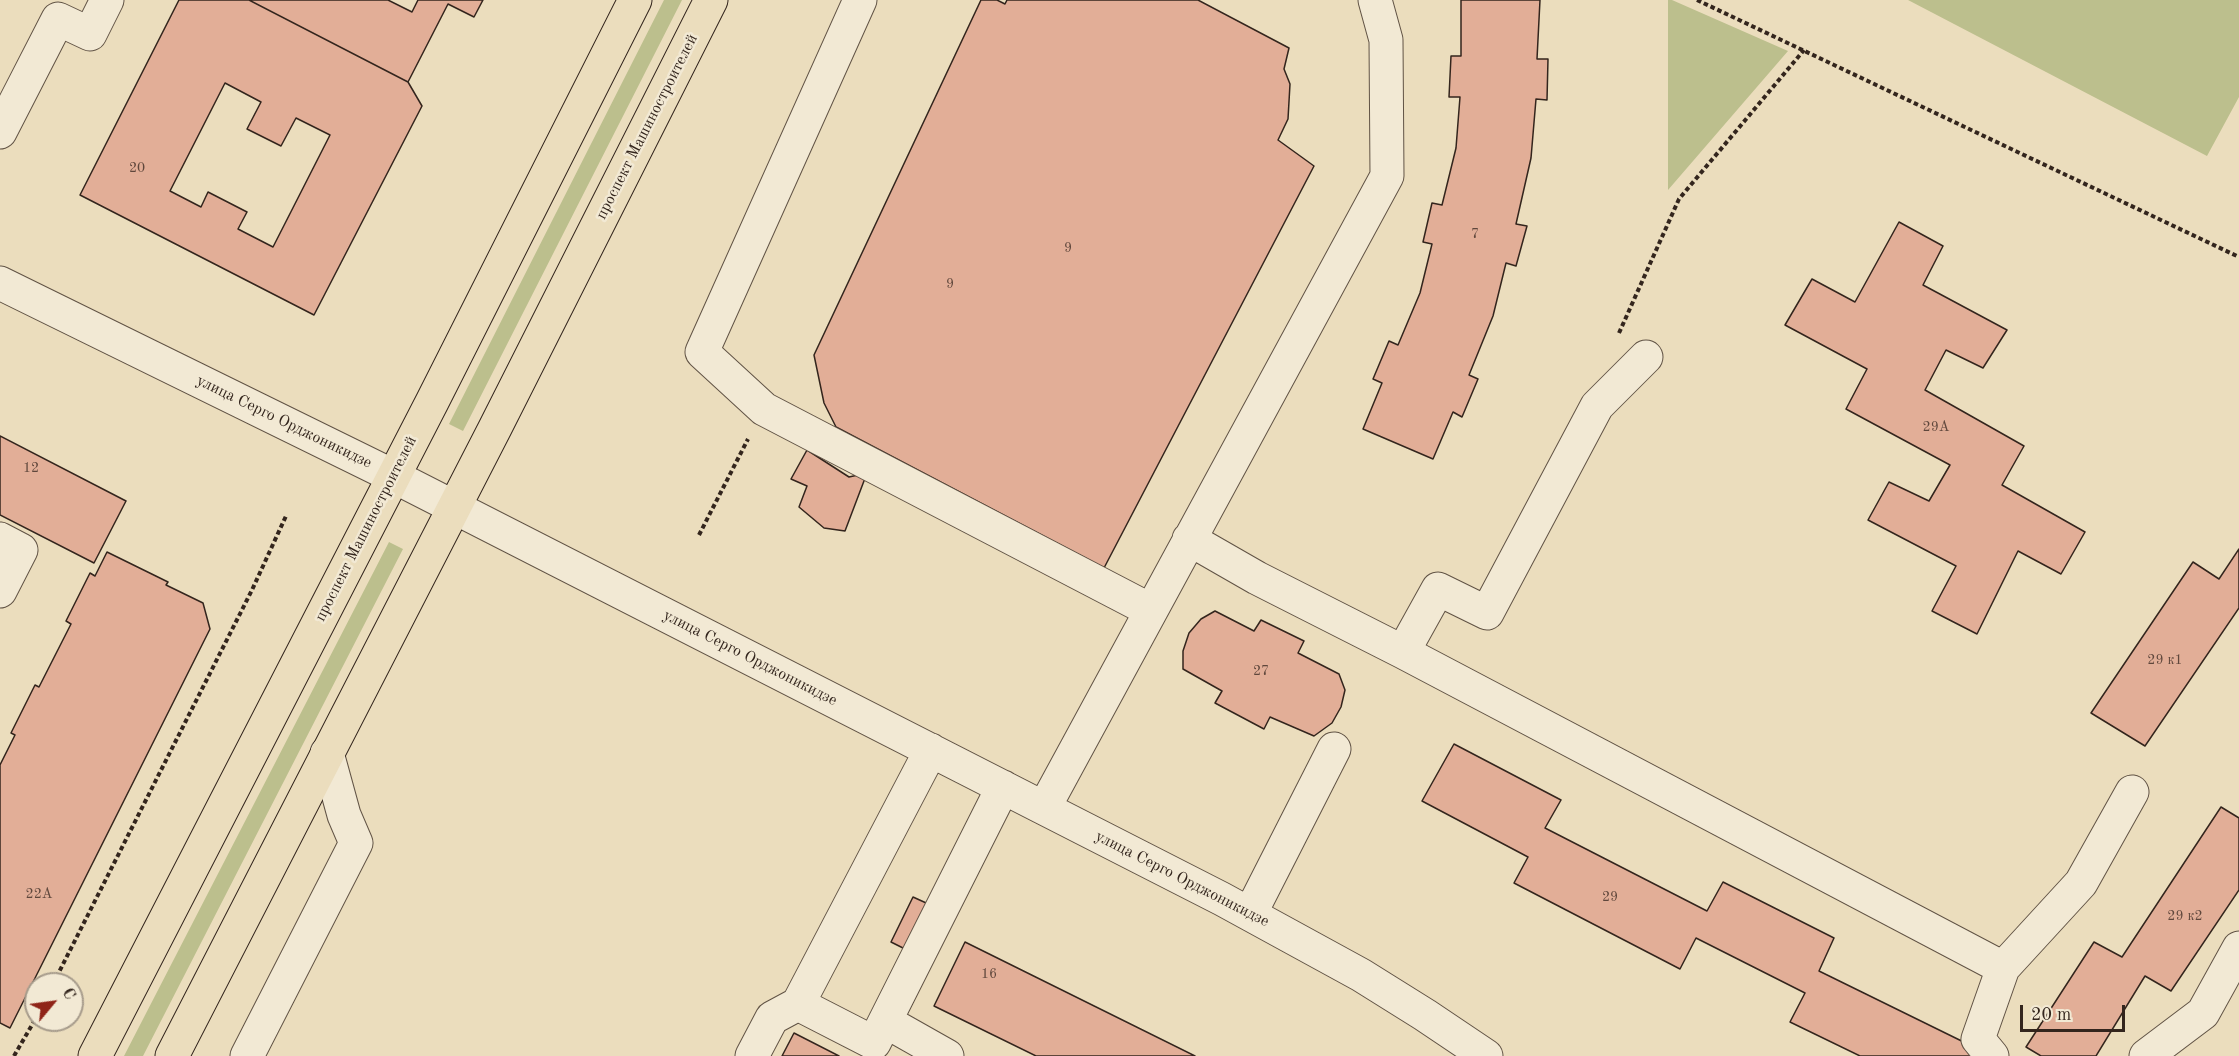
<!DOCTYPE html>
<meta charset="utf-8">
<style>
body{margin:0}
#map{position:relative;width:2239px;height:1056px;overflow:hidden;background:#ebddbd;font-family:"Old Standard TT",serif}
canvas{display:block}
.north{position:absolute;left:24px;top:972px;width:60px;height:60px;box-sizing:border-box;background:#f2e9d4;border:2px solid #a69b8b;border-radius:50%;rotate:61deg;font-size:16px;font-weight:700;line-height:24px;text-align:center;color:#33251d}
.north::after{content:'';display:block;margin:auto;width:21px;height:27px;background:#8f2418;clip-path:polygon(50% 0,100% 100%,50% 72%,0 100%)}
.scale{position:absolute;left:2020px;top:1005px;width:105px;height:27px;box-sizing:border-box;border:3px solid #33251d;border-top:0;padding-left:8px;font-size:18px;line-height:21px;white-space:nowrap;color:#33251d;-webkit-text-stroke:4px #f2e9d4;paint-order:stroke}
</style>
<div id="map">
<canvas width="2239" height="1056"></canvas>
<div class="north">С</div>
<div class="scale">20 m</div>
</div>
<script>
const ctx = document.querySelector('canvas').getContext('2d');
ctx.lineJoin = 'round';
function paint(path, color) { ctx.fillStyle = color; ctx.fill(path, 'evenodd'); }
const toPath = rows => new Path2D(rows.map(r => 'M' + r).join(''));
function strokePath(path, color, width, dash) { ctx.strokeStyle = color; ctx.lineWidth = width; ctx.lineCap = dash ? 'butt' : 'round'; ctx.setLineDash(dash || []); ctx.stroke(path); }
function write(font, color, halo, rows, align = 'center') {
  ctx.font = font + ' "Old Standard TT",serif'; ctx.lineWidth = 5; ctx.setLineDash([]); ctx.textBaseline = 'middle'; ctx.strokeStyle = halo; ctx.fillStyle = color; for (const [text, x, y, turn = 0] of rows) {
    ctx.save(); ctx.translate(x, y); ctx.rotate((+turn || 0) * Math.PI / 180); ctx.textAlign = isNaN(turn) ? turn : align; if (halo) ctx.strokeText(text, 0, 0); ctx.fillText(text, 0, 0); ctx.restore();
  }
}
paint(toPath([
 [664,0,682,0,463,431,449,424],
 [1668,0,1672,0,1788,51,1668,190],
 [1908,0,2239,0,2239,97,2207,156],
 [389,542,403,549,143,1056,124,1056]
]), '#bcbf8d');
const building = toPath([
 [179,0,249,0,408,82,422,106,314,315,80,195,179,0],
 [225,83,261,102,247,129,281,146,296,118,330,135,273,247,238,229,247,212,208,192,201,207,170,191,225,83],
 [249,0,388,0,412,12,418,0,483,0,474,17,448,4,408,82,249,0],
 [981,0,997,0,1005,4,1007,0,1198,0,1289,48,1284,69,1290,84,1288,119,1278,140,1314,166,1104,568,836,427,824,403,814,355,981,0],
 [1461,0,1540,0,1537,59,1548,59,1547,100,1536,99,1531,158,1516,224,1527,226,1516,266,1506,263,1493,316,1469,375,1478,379,1462,417,1453,412,1433,459,1363,429,1382,383,1373,379,1389,341,1398,345,1420,293,1432,244,1423,242,1432,203,1442,205,1456,148,1460,97,1449,97,1451,56,1461,56,1461,0],
 [1899,222,1943,246,1923,285,2007,330,1983,368,1946,350,1925,390,2024,446,2002,485,2085,532,2061,574,2018,551,1977,634,1932,611,1956,566,1868,520,1889,482,1929,501,1950,465,1846,409,1867,369,1785,325,1812,279,1855,302,1899,222],
 [0,436,126,501,94,563,0,515,0,436],
 [807,450,849,477,867,473,845,531,824,528,799,507,807,486,791,479,807,450],
 [2239,549,2239,608,2145,746,2091,713,2193,562,2219,579,2239,549],
 [107,552,168,582,166,585,203,603,210,629,10,1028,0,1023,0,765,15,735,11,733,35,685,39,687,71,624,66,621,90,573,95,576,107,552],
 [1215,611,1254,631,1261,620,1304,641,1298,653,1339,674,1345,690,1341,707,1332,723,1314,736,1270,717,1264,729,1215,703,1222,691,1183,669,1183,651,1189,633,1201,619,1215,611],
 [1454,744,1561,800,1545,828,1707,911,1723,882,1834,938,1819,971,1984,1052,1982,1056,1860,1056,1790,1022,1805,993,1696,938,1680,969,1514,883,1528,857,1422,801,1454,744],
 [2221,807,2239,818,2239,890,2171,991,2145,976,2096,1056,2041,1056,2026,1047,2094,942,2122,957,2221,807],
 [913,897,935,907,913,953,891,942,913,897],
 [965,942,1195,1056,1036,1056,934,1006,965,942],
 [794,1033,839,1056,782,1056,794,1033]
]);
paint(building, '#e2ae97');
strokePath(building, '#33251d', 1.5);
const minor = toPath([
 [860,0,702,352,764,409,1150,610],
 [0,132,58,19,90,34,107,0],
 [0,283,393,476,1222,899,1361,975,1425,1015,1486,1056],
 [0,539,21,550,0,591],
 [1189,539,1257,578,1403,652,2003,968,2081,883,2132,792],
 [1403,652,1438,589,1487,613,1597,406,1646,357],
 [1044,808,1387,176,1386,40,1375,0],
 [1250,914,1334,749],
 [798,1004,931,750],
 [885,1021,947,1056],
 [247,1056,356,843,344,815,327,753],
 [752,1056,772,1018,798,1004,874,1043,1003,787],
 [1992,1056,1978,1039,2003,968],
 [2146,1056,2203,1013,2239,948]
]);
const major = toPath([
 [95,1056,432,402,635,0],
 [172,1056,495,428,711,0]
]);
strokePath(minor, '#615345', 35);
strokePath(major, '#33251d', 35);
strokePath(toPath([
 [1697,0,2239,257],
 [1619,333,1679,199,1804,50],
 [699,535,748,439],
 [53,984,252,590,286,516],
 [14,1056,36,1018]
]), '#33251d', 4, [4.5, 3]);
strokePath(minor, '#f2e9d4', 33);
strokePath(major, '#ebddbd', 33);
write('14px', '#5f473c', null, [
 ["20",137,168],
 ["7",1475,234],
 ["9",1068,248],
 ["9",950,284],
 ["29А",1936,427],
 ["12",31,468],
 ["29 к1",2165,660],
 ["27",1261,671],
 ["22А",39,894],
 ["29",1610,897],
 ["29 к2",2185,916],
 ["16",989,974]
]);
write('16px', '#33251d', '#f2e9d4', [
 ["проспект Машиностроителей",647,127,-63],
 ["улица Серго Орджоникидзе",284,422,26],
 ["проспект Машиностроителей",366,529,-63],
 ["улица Серго Орджоникидзе",750,658,27],
 ["улица Серго Орджоникидзе",1182,879,27]
]);
</script>
